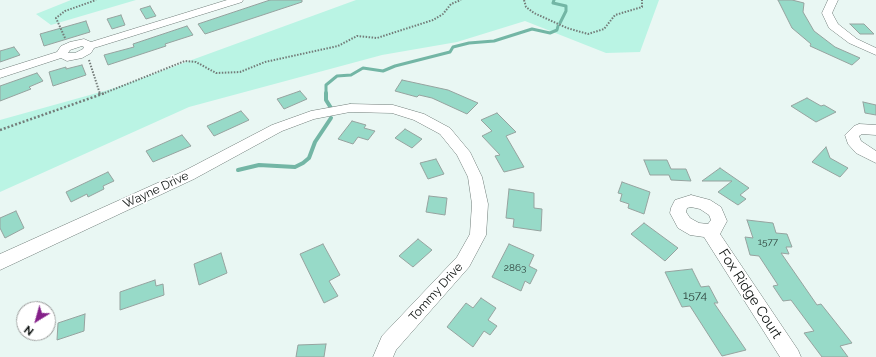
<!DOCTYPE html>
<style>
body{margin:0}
#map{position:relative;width:876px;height:357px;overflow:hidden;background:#e9f7f3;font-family:Raleway,sans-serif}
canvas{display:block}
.north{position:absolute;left:16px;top:301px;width:40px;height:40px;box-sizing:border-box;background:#fff;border:1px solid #9ea09f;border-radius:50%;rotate:217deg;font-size:11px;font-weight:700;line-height:16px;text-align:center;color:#0c110f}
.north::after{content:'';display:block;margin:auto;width:14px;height:18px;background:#842089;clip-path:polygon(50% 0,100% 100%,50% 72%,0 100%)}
</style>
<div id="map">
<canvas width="876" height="357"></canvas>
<div class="north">N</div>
</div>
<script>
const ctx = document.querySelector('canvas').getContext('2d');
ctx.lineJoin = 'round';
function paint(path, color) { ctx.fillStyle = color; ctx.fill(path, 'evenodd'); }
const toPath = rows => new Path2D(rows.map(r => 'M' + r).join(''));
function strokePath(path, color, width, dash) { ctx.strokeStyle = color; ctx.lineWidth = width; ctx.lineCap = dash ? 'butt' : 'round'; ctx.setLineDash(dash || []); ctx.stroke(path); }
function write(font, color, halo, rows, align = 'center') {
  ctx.font = font + ' Raleway,sans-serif'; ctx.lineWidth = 3.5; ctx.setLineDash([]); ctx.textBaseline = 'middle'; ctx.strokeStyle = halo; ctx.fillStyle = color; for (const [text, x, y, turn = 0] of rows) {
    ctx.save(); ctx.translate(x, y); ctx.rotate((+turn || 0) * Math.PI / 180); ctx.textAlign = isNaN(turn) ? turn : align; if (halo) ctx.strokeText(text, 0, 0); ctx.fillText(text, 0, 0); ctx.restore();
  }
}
paint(toPath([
 [71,0,136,0,51,25,36,14],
 [356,0,659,0,640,52,606,53,525,21,457,42,382,55,189,107,0,192,0,120,115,88]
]), '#baf4e4');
strokePath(toPath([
 [554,0,553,3,566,6,566,11,560,23],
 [326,94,326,85,337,76,351,75,363,68,383,71,395,66,450,52,453,47,469,43,494,41,532,29,550,33,557,30,558,26]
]), '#73b6a5', 3);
strokePath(toPath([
 [326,93,326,100,331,108],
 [238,170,259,165,295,167,303,163,309,158,315,142,331,118]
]), '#73b6a5', 4);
const building = toPath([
 [270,0,302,0,302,2,205,34,198,24,270,0],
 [778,0,792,0,804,3,803,12,814,31,835,47,860,58,852,65,810,46,811,44,792,28,778,0],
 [150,6,156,16,146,19,140,9,150,6],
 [121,15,125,25,112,29,107,19,121,15],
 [86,21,90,32,44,46,40,34,86,21],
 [850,24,864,24,874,34,860,34,850,24],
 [187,26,193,35,165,44,166,46,108,65,104,55,134,47,133,44,187,26],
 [14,47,20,55,0,62,0,51,14,47],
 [82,65,86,75,53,86,49,72,66,67,66,69,82,65],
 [37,73,43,81,29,87,31,89,0,101,0,86,37,73],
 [402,80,448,90,478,103,467,114,432,98,419,95,417,97,395,91,402,80],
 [300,91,307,99,284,109,277,99,300,91],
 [807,98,821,106,824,105,836,112,816,122,791,106,807,98],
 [863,102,876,105,876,115,865,113,863,102],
 [241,111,249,120,214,136,207,126,241,111],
 [497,113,516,132,506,136,524,167,504,172,495,156,500,155,482,136,492,131,481,120,497,113],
 [352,121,366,125,364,128,375,131,368,140,358,137,353,144,338,139,352,121],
 [405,129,422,139,412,148,395,138,405,129],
 [182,135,191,146,153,162,146,151,182,135],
 [826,147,830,158,848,168,840,177,812,162,826,147],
 [436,159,444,174,428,179,420,163,436,159],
 [644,160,667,160,671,169,686,169,691,181,671,180,669,175,650,175,644,160],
 [720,168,749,188,740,195,746,199,738,205,718,192,732,181,702,181,720,168],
 [108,172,114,181,103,186,104,189,88,197,87,194,71,202,66,192,108,172],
 [622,182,650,192,644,214,628,208,629,204,620,201,622,194,618,193,622,182],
 [509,189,534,193,534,208,542,209,541,231,513,227,514,219,506,218,509,189],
 [429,196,447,198,445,215,426,212,429,196],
 [16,211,24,228,5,238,0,228,0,218,16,211],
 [747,220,773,223,776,233,787,234,792,247,786,247,789,254,781,253,817,305,821,304,852,343,840,346,848,357,822,357,804,333,814,331,791,300,783,301,773,286,778,285,759,256,750,255,745,237,753,238,747,220],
 [644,223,678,248,665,261,631,234,644,223],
 [418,239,432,250,413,267,399,256,418,239],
 [323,244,340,275,329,281,338,296,324,303,300,254,323,244],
 [509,244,534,255,529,266,537,270,530,284,525,281,521,291,492,277,509,244],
 [221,253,227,273,199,285,194,264,221,253],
 [692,269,701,287,709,286,718,303,714,303,746,350,722,356,690,306,682,307,665,272,692,269],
 [155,280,156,286,163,284,164,295,120,310,120,292,155,280],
 [481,298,496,308,488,320,497,326,490,335,484,331,473,347,447,327,466,303,473,308,481,298],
 [85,314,84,331,57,340,58,323,85,314],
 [326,344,324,357,296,357,298,345,326,344]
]);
paint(building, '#97dac8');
strokePath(building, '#96a39f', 1);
const street = toPath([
 [227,0,243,0,242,2,94,48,91,53,82,58,67,61,61,58,0,78,0,70,57,52,61,46,70,42,84,39,91,42,227,0],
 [82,46,84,47,83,49,75,53,68,53,70,50,82,46],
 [828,0,838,0,832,13,838,24,857,39,876,48,876,55,849,43,829,28,822,13,828,0],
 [350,104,393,105,424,114,450,128,470,152,482,177,488,204,486,235,469,267,396,350,393,357,373,357,382,336,457,257,470,234,472,204,468,177,457,155,440,134,414,120,392,113,350,112,314,119,282,131,194,179,0,270,0,254,184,171,272,125,311,111,350,104],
 [859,124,876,125,876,135,862,134,859,136,861,141,876,151,876,163,856,153,848,144,845,135,854,126,859,124],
 [691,195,710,200,721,207,727,221,720,234,798,350,801,357,780,357,704,237,690,235,678,228,670,213,671,208,675,200,691,195],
 [691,207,700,209,709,215,711,220,708,224,699,223,690,218,686,212,687,208,691,207]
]);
strokePath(street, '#717e7a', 1);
strokePath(toPath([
 [524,0,526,7,534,13,567,28,588,34,604,29,615,15,642,7,642,0],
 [65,38,56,18,65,11,96,0],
 [89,60,100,94],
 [102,94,185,61,196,62,216,73,240,72,265,62,338,46,357,36,377,38,433,20,443,14,451,4,461,0]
]), '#737c79', 2, [1.5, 1.5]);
strokePath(toPath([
 [99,93,100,95],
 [0,130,105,93]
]), '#737c79', 2.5, [2, 2]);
paint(street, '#fff');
write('10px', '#2f433d', null, [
 ["1577",768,242],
 ["2863",515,268]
]);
write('12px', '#0c110f', '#fff', [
 ["Wayne Drive",156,190,-25],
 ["Tommy Drive",436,292,-48]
]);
write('12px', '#2f433d', null, [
 ["1574",695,295]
]);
write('14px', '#0c110f', '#fff', [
 ["Fox Ridge Court",750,294,57]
]);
</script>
